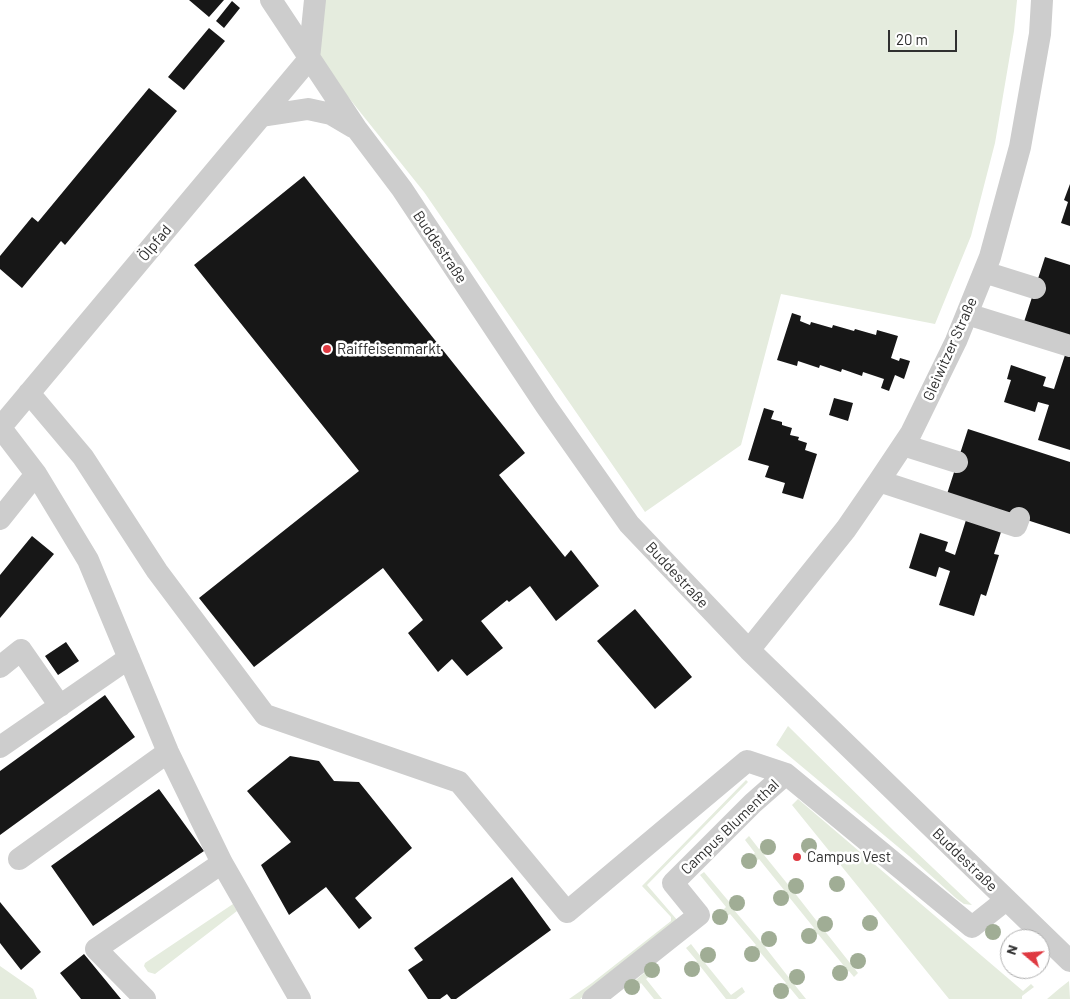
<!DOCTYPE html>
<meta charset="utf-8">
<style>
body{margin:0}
#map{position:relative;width:1070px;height:999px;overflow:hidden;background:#fff;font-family:Barlow,sans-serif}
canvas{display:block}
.north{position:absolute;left:1000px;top:929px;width:50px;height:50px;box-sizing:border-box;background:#fff;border:1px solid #acacac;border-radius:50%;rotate:288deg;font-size:14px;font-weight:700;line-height:20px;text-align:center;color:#303030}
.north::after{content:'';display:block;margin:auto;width:18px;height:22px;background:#df3941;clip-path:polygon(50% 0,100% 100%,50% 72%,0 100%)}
.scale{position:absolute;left:888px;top:30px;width:69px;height:22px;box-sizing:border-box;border:2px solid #303030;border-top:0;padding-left:6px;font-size:15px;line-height:18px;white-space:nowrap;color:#303030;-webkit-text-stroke:4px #fff;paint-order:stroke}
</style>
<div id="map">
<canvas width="1070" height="999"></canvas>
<div class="north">N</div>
<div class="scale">20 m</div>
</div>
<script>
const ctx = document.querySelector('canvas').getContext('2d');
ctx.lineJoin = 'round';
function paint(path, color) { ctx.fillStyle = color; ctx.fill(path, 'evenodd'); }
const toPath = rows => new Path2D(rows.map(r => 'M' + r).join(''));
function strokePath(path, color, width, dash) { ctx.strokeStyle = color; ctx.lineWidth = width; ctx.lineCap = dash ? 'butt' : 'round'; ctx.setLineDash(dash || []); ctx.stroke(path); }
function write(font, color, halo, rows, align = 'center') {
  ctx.font = font + ' Barlow,sans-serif'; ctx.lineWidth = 5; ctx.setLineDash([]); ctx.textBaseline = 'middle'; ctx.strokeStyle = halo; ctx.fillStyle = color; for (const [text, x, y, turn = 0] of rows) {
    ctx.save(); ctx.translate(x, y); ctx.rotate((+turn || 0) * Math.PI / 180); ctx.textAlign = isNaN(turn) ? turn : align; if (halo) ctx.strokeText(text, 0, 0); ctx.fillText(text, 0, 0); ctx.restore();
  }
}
paint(toPath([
 [317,0,1017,0,1014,31,995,143,971,236,935,324,781,294,741,445,645,512,424,192,317,58],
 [788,726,894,831,972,905,964,904,957,899,909,856,776,745],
 [746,780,748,782,647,885,678,921,580,999,569,999,592,983,671,921,671,917,642,886],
 [798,799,1023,991,1031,984,1034,987,1022,996,1022,999,949,999,792,805],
 [749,836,759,849,769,841,773,847,764,855,790,887,799,880,803,885,794,892,819,924,828,917,832,922,824,930,850,963,860,955,864,960,854,968,858,973,854,977,849,971,839,979,835,974,844,966,818,934,808,942,804,936,814,928,789,897,779,904,774,899,784,890,759,859,749,867,744,861,755,853,745,840],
 [704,872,731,904,741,897,745,901,734,910,761,942,771,934,775,939,765,947,790,979,800,971,804,976,794,984,806,999,799,999,790,988,780,996,776,991,786,983,759,951,750,958,747,953,756,945,730,914,720,922,716,917,726,907,700,875],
 [233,904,237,911,155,974,148,972,144,966,145,963],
 [691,944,701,957,711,949,715,954,705,963,731,995,742,987,745,992,736,999,726,999,700,966,690,974,687,970,697,961,686,948],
 [654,965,658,970,646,979,662,999,654,999,641,983,631,992,627,987],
 [0,966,33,989,37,999,0,999],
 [1069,981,1070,999,1047,999,1060,988]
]), '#e5ecde');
paint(toPath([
 [189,0,224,0,209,17],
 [232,1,240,8,224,28,216,21],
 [209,28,225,41,184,90,168,77],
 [149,88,177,111,65,245,61,241,22,288,0,269,0,256,32,217,38,222],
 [304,176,525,453,499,475,565,557,571,550,599,586,556,621,530,586,509,602,507,600,481,621,503,648,467,676,452,659,438,672,408,633,423,620,383,568,254,667,199,598,359,471,194,265],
 [1070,184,1070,226,1061,223,1068,202,1064,200],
 [1045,257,1070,265,1070,337,1024,322],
 [792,313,801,316,800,321,810,325,811,322,832,328,833,325,854,331,855,329,876,335,877,330,898,336,891,358,899,361,900,358,910,361,904,379,895,375,889,391,881,388,884,379,863,372,862,376,842,369,841,372,820,365,819,368,798,361,797,366,777,360],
 [1065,355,1070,357,1070,450,1038,440,1049,405,1038,402,1035,412,1004,402,1011,380,1007,379,1011,365,1046,377,1043,386,1054,389],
 [834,398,853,403,848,421,829,415],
 [764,408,774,411,771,419,782,422,782,425,792,428,790,435,799,437,798,440,807,443,805,450,817,454,803,499,782,493,785,483,765,477,769,466,748,460],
 [968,429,1070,462,1070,534,947,494],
 [966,520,1001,532,994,554,999,555,986,596,981,594,974,616,939,605,950,571,939,567,936,577,909,568,920,533,948,542,945,551,955,555],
 [32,536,54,554,0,618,0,575],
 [635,609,692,677,655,709,597,641],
 [66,642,79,661,58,675,45,656],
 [105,695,135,737,0,835,0,771],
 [290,756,319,761,334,781,359,782,412,848,355,898,372,918,359,929,326,887,289,915,261,865,291,842,247,791],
 [159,789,204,851,93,926,51,866],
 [512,877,551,930,456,999,451,999,447,994,440,999,428,999,408,970,423,960,414,948],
 [0,902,41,952,21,970,0,943],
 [84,954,121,999,81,999,60,973]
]), '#171717');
strokePath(toPath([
 [271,0,356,128,402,189,546,406,629,524,749,650,1070,961],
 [309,59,315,0],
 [262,116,308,109,331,114,353,127],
 [984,272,1035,288],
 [967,314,1070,346],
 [29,393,83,457,157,571,265,715,459,782,567,912,747,761,786,774,972,927,1006,900],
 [0,427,36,474,88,560,168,752,222,863,300,999],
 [0,428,309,59],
 [903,445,957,462],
 [879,481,1016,526,1019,518],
 [0,519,36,474],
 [749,650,846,529,879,481,911,433,956,341,990,257,1020,147,1040,34,1042,0],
 [0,667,21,650,60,706],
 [0,747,129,658],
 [19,859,168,752],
 [145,999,96,949,222,863],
 [593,999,699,915,673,883,753,803,786,774]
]), '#cdcdcd', 22);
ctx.fillStyle = '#a0ad95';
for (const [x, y] of [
 [809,846],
 [768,847],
 [749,861],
 [837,884],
 [796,886],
 [781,898],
 [737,903],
 [720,917],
 [870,923],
 [825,924],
 [993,932],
 [809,936],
 [769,939],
 [752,954],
 [708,955],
 [858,961],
 [692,969],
 [652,970],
 [840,973],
 [797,977],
 [632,987],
 [781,991]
]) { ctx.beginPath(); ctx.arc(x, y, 8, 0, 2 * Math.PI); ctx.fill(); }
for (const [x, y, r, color] of [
 [327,349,5,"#df3941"],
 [797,857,5,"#df3941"]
]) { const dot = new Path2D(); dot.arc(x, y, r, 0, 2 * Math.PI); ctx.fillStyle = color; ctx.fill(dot); strokePath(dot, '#fff', 2); }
write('15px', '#303030', '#fff', [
 ["Ölpfad",155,243,-50],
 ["Buddestraße",440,247,56],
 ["Gleiwitzer Straße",950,349,-66],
 ["Buddestraße",677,575,47],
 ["Campus Blumenthal",730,827,-44],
 ["Buddestraße",965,860,44]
]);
write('15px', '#303030', '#fff', [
 ["Raiffeisenmarkt",337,349],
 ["Campus Vest",807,857]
], 'left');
</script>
